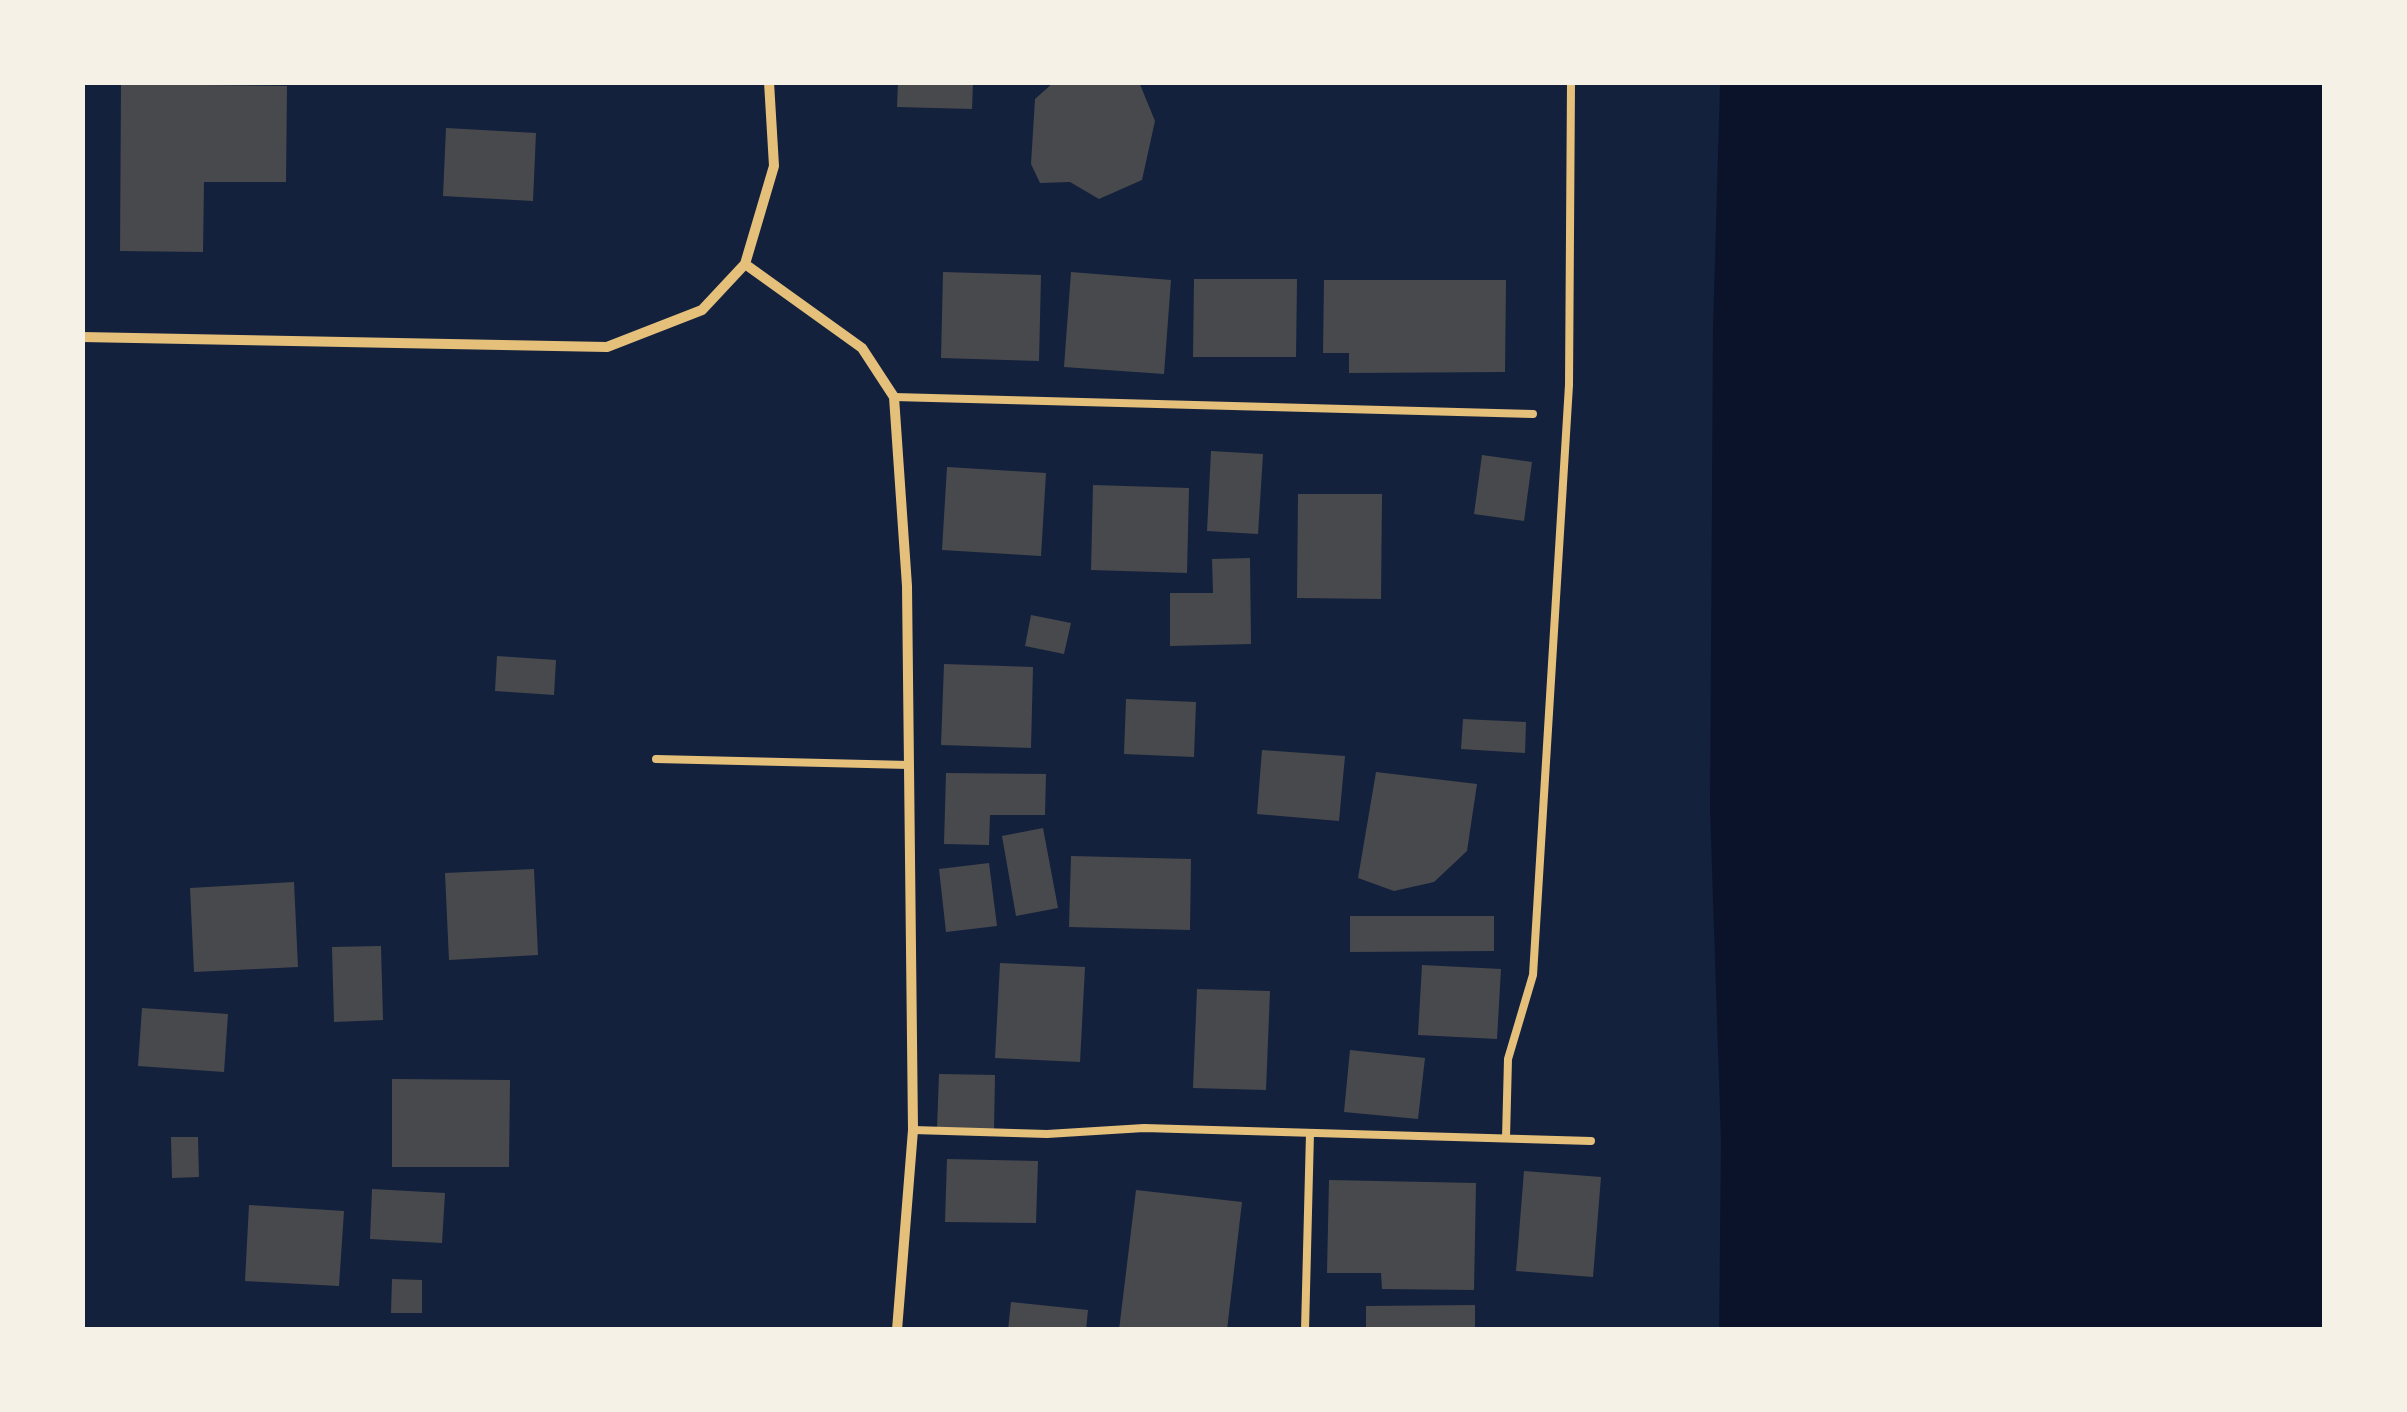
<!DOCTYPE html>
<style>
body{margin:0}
#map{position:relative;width:2407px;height:1412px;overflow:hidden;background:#14213d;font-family:"DejaVu Sans",sans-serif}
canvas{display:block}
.frame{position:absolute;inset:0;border:85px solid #f6f1e7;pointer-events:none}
</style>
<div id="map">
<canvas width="2407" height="1412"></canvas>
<div class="frame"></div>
</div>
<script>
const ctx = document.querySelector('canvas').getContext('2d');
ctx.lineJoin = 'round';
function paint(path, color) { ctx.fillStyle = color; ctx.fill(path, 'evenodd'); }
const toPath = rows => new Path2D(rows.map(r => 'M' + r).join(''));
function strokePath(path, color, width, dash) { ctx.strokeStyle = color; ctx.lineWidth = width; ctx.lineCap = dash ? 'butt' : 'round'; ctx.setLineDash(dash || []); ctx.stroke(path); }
paint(toPath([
 [1720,83,2324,83,2324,1329,1719,1329,1721,1142,1710,809,1713,328]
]), '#0b132b');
paint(toPath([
 [898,82,973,82,972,109,897,107],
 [1054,82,1139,82,1155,121,1142,180,1099,199,1070,182,1040,183,1031,164,1035,99],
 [121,84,287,86,286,182,204,182,203,252,120,251],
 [446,128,536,133,533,201,443,196],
 [943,272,1041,275,1039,361,941,358],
 [1071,272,1171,280,1164,374,1064,367],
 [1194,279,1297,279,1296,357,1193,357],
 [1324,280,1506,280,1505,372,1349,373,1349,353,1323,353],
 [1211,451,1263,454,1258,534,1207,531],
 [1482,455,1532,462,1524,521,1474,514],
 [947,467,1046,473,1041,556,942,550],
 [1093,485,1189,488,1187,573,1091,570],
 [1298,494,1382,494,1381,599,1297,598],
 [1250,558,1251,644,1170,646,1170,593,1213,593,1212,559],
 [1031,615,1071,623,1064,654,1025,646],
 [497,656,556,660,554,695,495,691],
 [944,664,1033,667,1031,748,941,745],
 [1126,699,1196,702,1194,757,1124,754],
 [1463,719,1526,722,1525,753,1461,749],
 [1262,750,1345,756,1339,821,1257,814],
 [1376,772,1477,784,1467,851,1434,882,1394,891,1358,878],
 [946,773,1046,774,1045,815,990,815,989,845,944,844],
 [1043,828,1058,908,1016,916,1002,836],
 [1071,856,1191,859,1190,930,1069,927],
 [989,863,997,926,946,932,939,869],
 [534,869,538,955,449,960,445,873],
 [294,882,298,967,194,972,190,888],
 [1350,916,1494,916,1494,951,1350,952],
 [381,946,383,1020,334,1022,332,947],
 [1000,963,1085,967,1080,1062,995,1058],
 [1422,965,1501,969,1497,1039,1418,1035],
 [1197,989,1270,991,1266,1090,1193,1088],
 [142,1008,228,1014,224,1072,138,1066],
 [1350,1050,1425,1058,1418,1119,1344,1112],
 [939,1074,995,1075,994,1130,937,1129],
 [392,1079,510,1080,509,1167,392,1167],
 [171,1137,198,1137,199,1177,172,1178],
 [947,1159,1038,1161,1036,1223,945,1222],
 [1524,1171,1601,1177,1593,1277,1516,1271],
 [1329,1180,1476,1183,1474,1290,1382,1289,1381,1273,1327,1273],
 [372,1189,445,1193,442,1243,370,1239],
 [1136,1190,1242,1202,1227,1330,1119,1330],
 [249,1205,344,1211,339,1286,245,1281],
 [392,1279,422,1280,422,1313,391,1313],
 [1011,1302,1088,1310,1086,1330,1008,1330],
 [1475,1305,1475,1330,1366,1330,1366,1306]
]), '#48494c');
strokePath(toPath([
 [894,397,1533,414],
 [656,759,909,765],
 [913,1130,1047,1134,1144,1128,1591,1141],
 [1506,1138,1508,1059,1533,975,1569,385,1571,82],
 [1305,1330,1310,1133]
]), '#e5c07b', 8);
strokePath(toPath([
 [745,264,862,348,894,397,907,586,913,1130,897,1330],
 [82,337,607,347,702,310,745,264,774,166,769,82]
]), '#e5c07b', 10);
</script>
